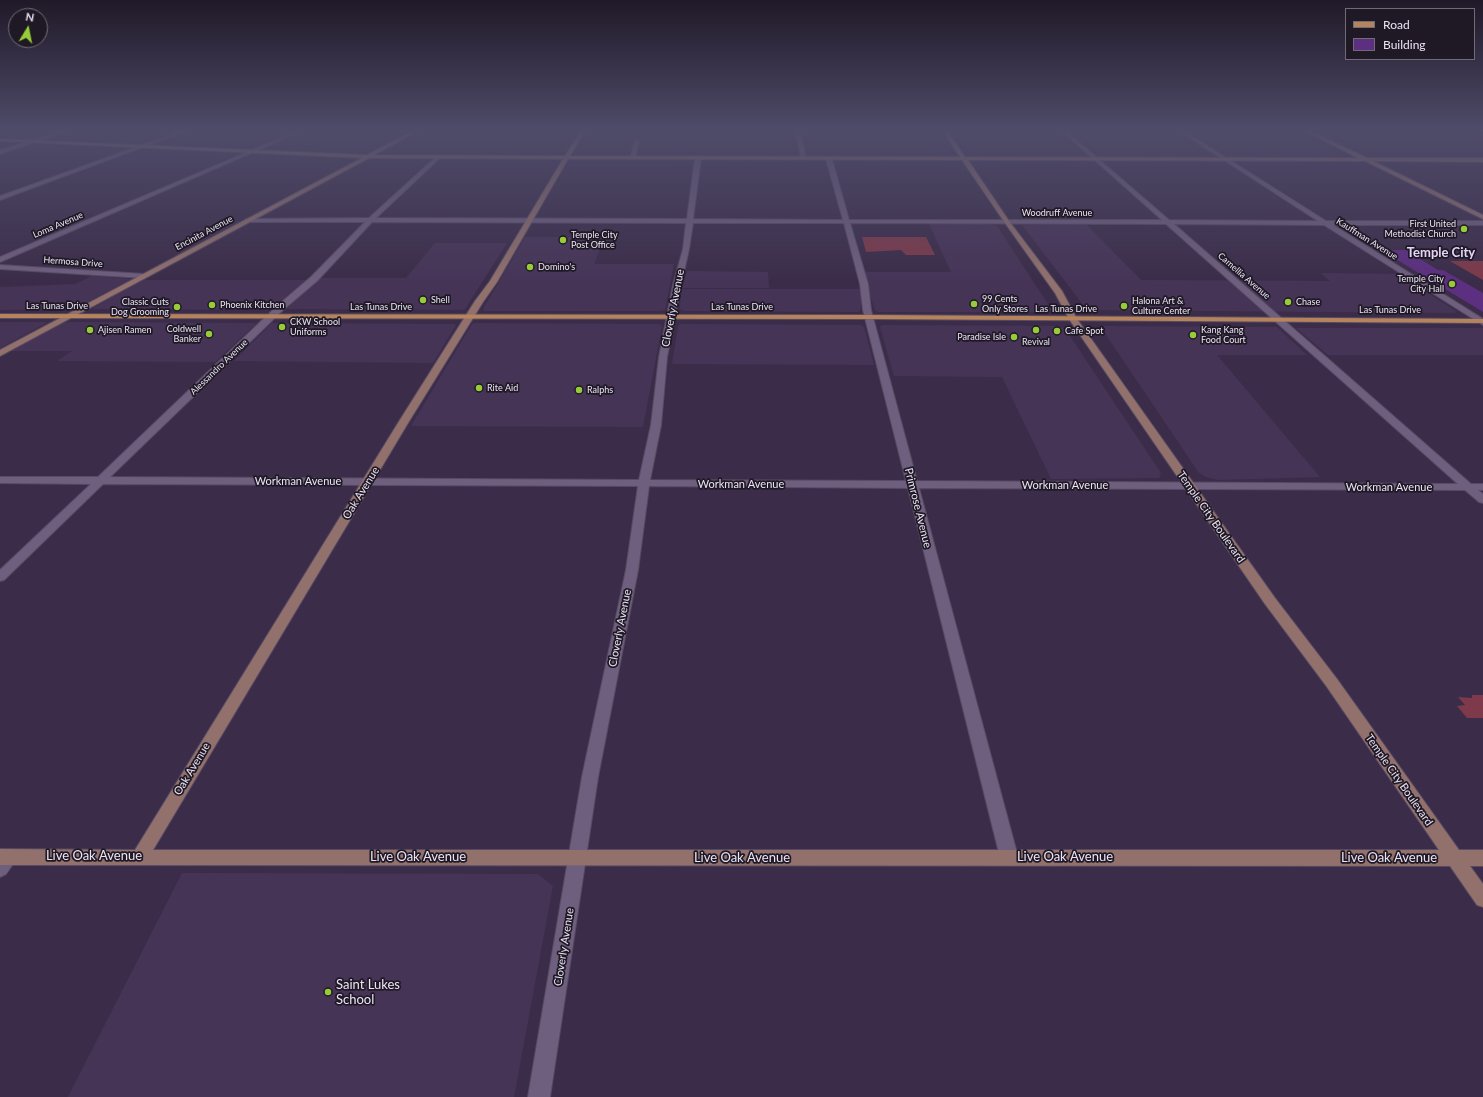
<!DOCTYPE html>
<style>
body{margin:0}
#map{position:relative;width:1483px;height:1097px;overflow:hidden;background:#3b2d49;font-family:Lato,sans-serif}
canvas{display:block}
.legend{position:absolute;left:1345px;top:8px;width:130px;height:52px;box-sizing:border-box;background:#1f1925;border:1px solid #716a78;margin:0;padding:5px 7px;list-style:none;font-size:12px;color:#ece3f5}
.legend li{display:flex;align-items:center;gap:8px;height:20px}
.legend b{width:20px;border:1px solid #716a78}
.north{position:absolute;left:8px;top:8px;width:40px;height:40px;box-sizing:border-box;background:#1f1925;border:1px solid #716a78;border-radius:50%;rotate:10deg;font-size:11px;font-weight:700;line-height:16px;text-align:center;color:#ece3f5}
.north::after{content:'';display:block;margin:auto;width:14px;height:18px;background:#97cc38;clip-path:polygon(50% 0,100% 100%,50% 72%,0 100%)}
</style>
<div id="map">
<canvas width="1483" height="1097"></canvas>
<ul class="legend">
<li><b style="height:5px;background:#b5835c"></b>Road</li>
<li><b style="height:11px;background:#5d2f81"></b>Building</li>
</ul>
<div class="north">N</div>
</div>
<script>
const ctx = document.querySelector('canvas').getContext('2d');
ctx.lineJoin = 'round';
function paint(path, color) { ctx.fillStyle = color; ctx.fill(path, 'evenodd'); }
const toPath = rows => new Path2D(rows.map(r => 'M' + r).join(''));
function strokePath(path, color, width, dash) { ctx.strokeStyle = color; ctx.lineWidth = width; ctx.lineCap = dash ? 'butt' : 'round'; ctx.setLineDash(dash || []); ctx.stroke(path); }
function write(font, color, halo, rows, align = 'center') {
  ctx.font = font + ' Lato,sans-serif'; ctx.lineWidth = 3.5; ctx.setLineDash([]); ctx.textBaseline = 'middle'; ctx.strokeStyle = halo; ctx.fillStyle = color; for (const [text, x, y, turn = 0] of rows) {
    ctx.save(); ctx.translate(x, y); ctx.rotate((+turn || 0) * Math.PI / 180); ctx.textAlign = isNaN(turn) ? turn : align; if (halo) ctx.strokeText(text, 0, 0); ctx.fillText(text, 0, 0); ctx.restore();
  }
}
paint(toPath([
 [929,224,988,224,997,226,1052,310,1047,312,878,312,875,310,862,272,951,272],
 [1086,224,1141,280,1330,281,1321,273,1398,274,1456,311,1455,313,1087,310,1022,225],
 [525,237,605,237,594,264,674,264,665,310,659,311,484,311,483,309],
 [435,243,507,243,465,309,461,310,287,309,316,278,406,278],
 [687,271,768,272,769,288,682,288],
 [92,276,131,279,74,309,0,310,0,287,75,284],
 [144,280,311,280,269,310,94,309,93,308],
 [681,289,863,289,860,311,858,312,684,311,680,309],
 [0,322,45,322,46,323,0,348],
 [70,322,255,323,256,324,215,362,57,361,72,351,11,351,64,323],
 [272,323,454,324,456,325,433,363,234,361],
 [475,323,660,324,662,326,643,427,411,426,472,324],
 [680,324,861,325,864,327,874,365,672,364,678,326],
 [882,325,1058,326,1066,330,1161,473,1159,478,1051,479,1002,377,894,376,880,327],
 [1100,326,1277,327,1307,355,1217,355,1320,477,1218,480,1206,477,1199,473],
 [1296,328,1483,328,1483,355,1328,355],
 [182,873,538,874,553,886,514,1097,68,1097]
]), '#463457');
paint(toPath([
 [862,237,926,237,935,255,906,255,901,250,866,252],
 [1450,261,1483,261,1483,280,1455,264],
 [1472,695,1483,695,1483,718,1467,718,1457,706,1465,705,1458,697,1472,698]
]), '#7e3a4a');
paint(toPath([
 [1381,250,1406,250,1438,270,1443,270,1483,293,1483,312]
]), '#5d2f81');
const street = toPath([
 [64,131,69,131,0,154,0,150,64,131],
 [181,131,186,131,0,200,0,196,181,131],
 [297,131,302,131,0,262,0,257,297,131],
 [796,131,800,131,806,159,801,158,796,131],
 [1062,131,1066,131,1169,220,1318,221,1179,131,1184,131,1326,221,1483,221,1483,225,1333,225,1483,319,1483,325,1324,225,1174,224,1471,484,1483,484,1483,490,1478,490,1483,494,1483,503,1479,502,1465,490,919,488,1018,857,1015,862,1009,865,1003,862,1000,857,908,488,649,486,638,570,598,777,550,1097,528,1097,582,777,626,570,638,486,103,484,4,580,0,581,0,570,91,484,0,483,0,477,98,477,277,306,311,277,365,222,248,222,245,220,246,219,369,218,438,155,441,157,440,158,376,218,687,219,695,158,698,156,701,158,693,219,843,220,826,159,829,157,832,159,849,220,1162,220,1062,131],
 [372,222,686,223,683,249,673,285,659,357,651,425,639,480,110,477,283,310,317,281,372,222],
 [693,223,844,223,860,284,863,310,906,481,650,480,661,425,667,357,681,285,689,249,693,223],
 [850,223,1166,224,1458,484,917,481,871,310,868,284,850,223],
 [637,140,639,141,635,158,630,159,635,141,637,140],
 [0,265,144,274,148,276,144,278,0,269,0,265],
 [9,849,15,852,18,857,6,874,0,877,0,855,3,852,9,849]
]);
const secondary = toPath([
 [413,131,418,131,374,155,565,156,581,131,585,131,570,156,960,157,943,131,947,131,965,157,1358,158,1305,131,1310,131,1367,158,1483,158,1483,162,1373,161,1483,215,1483,219,1365,161,968,160,1009,221,1062,291,1077,319,1275,598,1337,679,1459,850,1483,850,1483,866,1470,866,1483,884,1483,907,1477,905,1450,866,0,865,0,849,135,850,398,423,475,301,490,281,563,159,369,158,0,356,0,350,362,158,0,141,0,139,367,155,413,131],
 [568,159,962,160,1005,223,1055,293,1069,319,1265,604,1327,687,1439,850,153,850,408,423,483,302,497,282,568,159]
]);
const primary = toPath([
 [0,314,870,315,1483,319,1483,323,870,319,0,318,0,314]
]);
strokePath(street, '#574a62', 2);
strokePath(secondary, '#574a62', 2);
strokePath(primary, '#574a62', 2);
paint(street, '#6f5f7e');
paint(secondary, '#92716d');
paint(primary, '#b5835c');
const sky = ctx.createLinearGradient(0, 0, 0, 284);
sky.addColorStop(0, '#201928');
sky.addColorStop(0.46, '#4f4c6a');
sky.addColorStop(1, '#4f4c6a00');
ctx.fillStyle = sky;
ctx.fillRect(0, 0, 1483, 284);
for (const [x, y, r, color] of [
 [1464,229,4,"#97cc38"],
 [563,240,4,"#97cc38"],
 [530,267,4,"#97cc38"],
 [1452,284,4,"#97cc38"],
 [423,300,4,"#97cc38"],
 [1288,302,4,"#97cc38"],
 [974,304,4,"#97cc38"],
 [212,305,4,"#97cc38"],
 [1124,306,4,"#97cc38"],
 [177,307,4,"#97cc38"],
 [282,327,4,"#97cc38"],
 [90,330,4,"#97cc38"],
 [1036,330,4,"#97cc38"],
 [1057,331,4,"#97cc38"],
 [209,334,4,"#97cc38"],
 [1193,335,4,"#97cc38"],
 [1014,337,4,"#97cc38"],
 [479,388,4,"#97cc38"],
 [579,390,4,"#97cc38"],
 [328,992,4,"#97cc38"]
]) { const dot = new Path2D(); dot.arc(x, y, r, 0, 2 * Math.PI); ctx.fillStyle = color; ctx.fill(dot); strokePath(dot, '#1f1925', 1.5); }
write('9px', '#ece3f5', '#1f1925', [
 ["Woodruff Avenue",1057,213],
 ["Loma Avenue",58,225,-23],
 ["Encinita Avenue",204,233,-28],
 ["Kauffman Avenue",1367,239,32],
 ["Hermosa Drive",73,262,4],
 ["Camellia Avenue",1244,276,41],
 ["Las Tunas Drive",57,306],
 ["Las Tunas Drive",381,307],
 ["Las Tunas Drive",742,307],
 ["Las Tunas Drive",1066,309],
 ["Las Tunas Drive",1390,310],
 ["Alessandro Avenue",219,367,-44]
]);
write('9px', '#ece3f5', '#1f1925', [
 ["First United",1456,224,"right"],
 ["Methodist Church",1456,234,"right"],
 ["Temple City",571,235],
 ["Post Office",571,245],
 ["Domino's",538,267],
 ["Temple City",1444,279,"right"],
 ["City Hall",1444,289,"right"],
 ["99 Cents",982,299],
 ["Only Stores",982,309],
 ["Shell",431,300],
 ["Halona Art &",1132,301],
 ["Culture Center",1132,311],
 ["Classic Cuts",169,302,"right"],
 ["Dog Grooming",169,312,"right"],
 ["Chase",1296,302],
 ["Phoenix Kitchen",220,305],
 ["CKW School",290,322],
 ["Uniforms",290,332],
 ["Coldwell",201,329,"right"],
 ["Banker",201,339,"right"],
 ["Ajisen Ramen",98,330],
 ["Kang Kang",1201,330],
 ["Food Court",1201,340],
 ["Cafe Spot",1065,331],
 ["Paradise Isle",1006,337,"right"],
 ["Revival",1036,342,"center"],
 ["Rite Aid",487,388],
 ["Ralphs",587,390]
], 'left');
write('11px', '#ece3f5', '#1f1925', [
 ["Cloverly Avenue",673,308,-79],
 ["Workman Avenue",298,481],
 ["Workman Avenue",741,484],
 ["Workman Avenue",1065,485],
 ["Workman Avenue",1389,487],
 ["Oak Avenue",361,493,-58],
 ["Primrose Avenue",918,508,76],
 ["Temple City Boulevard",1211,517,55],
 ["Cloverly Avenue",620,628,-79],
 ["Oak Avenue",192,769,-59],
 ["Temple City Boulevard",1399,780,55],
 ["Cloverly Avenue",564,947,-81]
]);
write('bold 13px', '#e6d4f8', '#1f1925', [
 ["Temple City",1441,253]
]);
write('13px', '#ece3f5', '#1f1925', [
 ["Live Oak Avenue",94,856],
 ["Live Oak Avenue",418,857],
 ["Live Oak Avenue",1065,857],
 ["Live Oak Avenue",742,858],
 ["Live Oak Avenue",1389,858]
]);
write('13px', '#ece3f5', '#1f1925', [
 ["Saint Lukes",336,985],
 ["School",336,1000]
], 'left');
</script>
